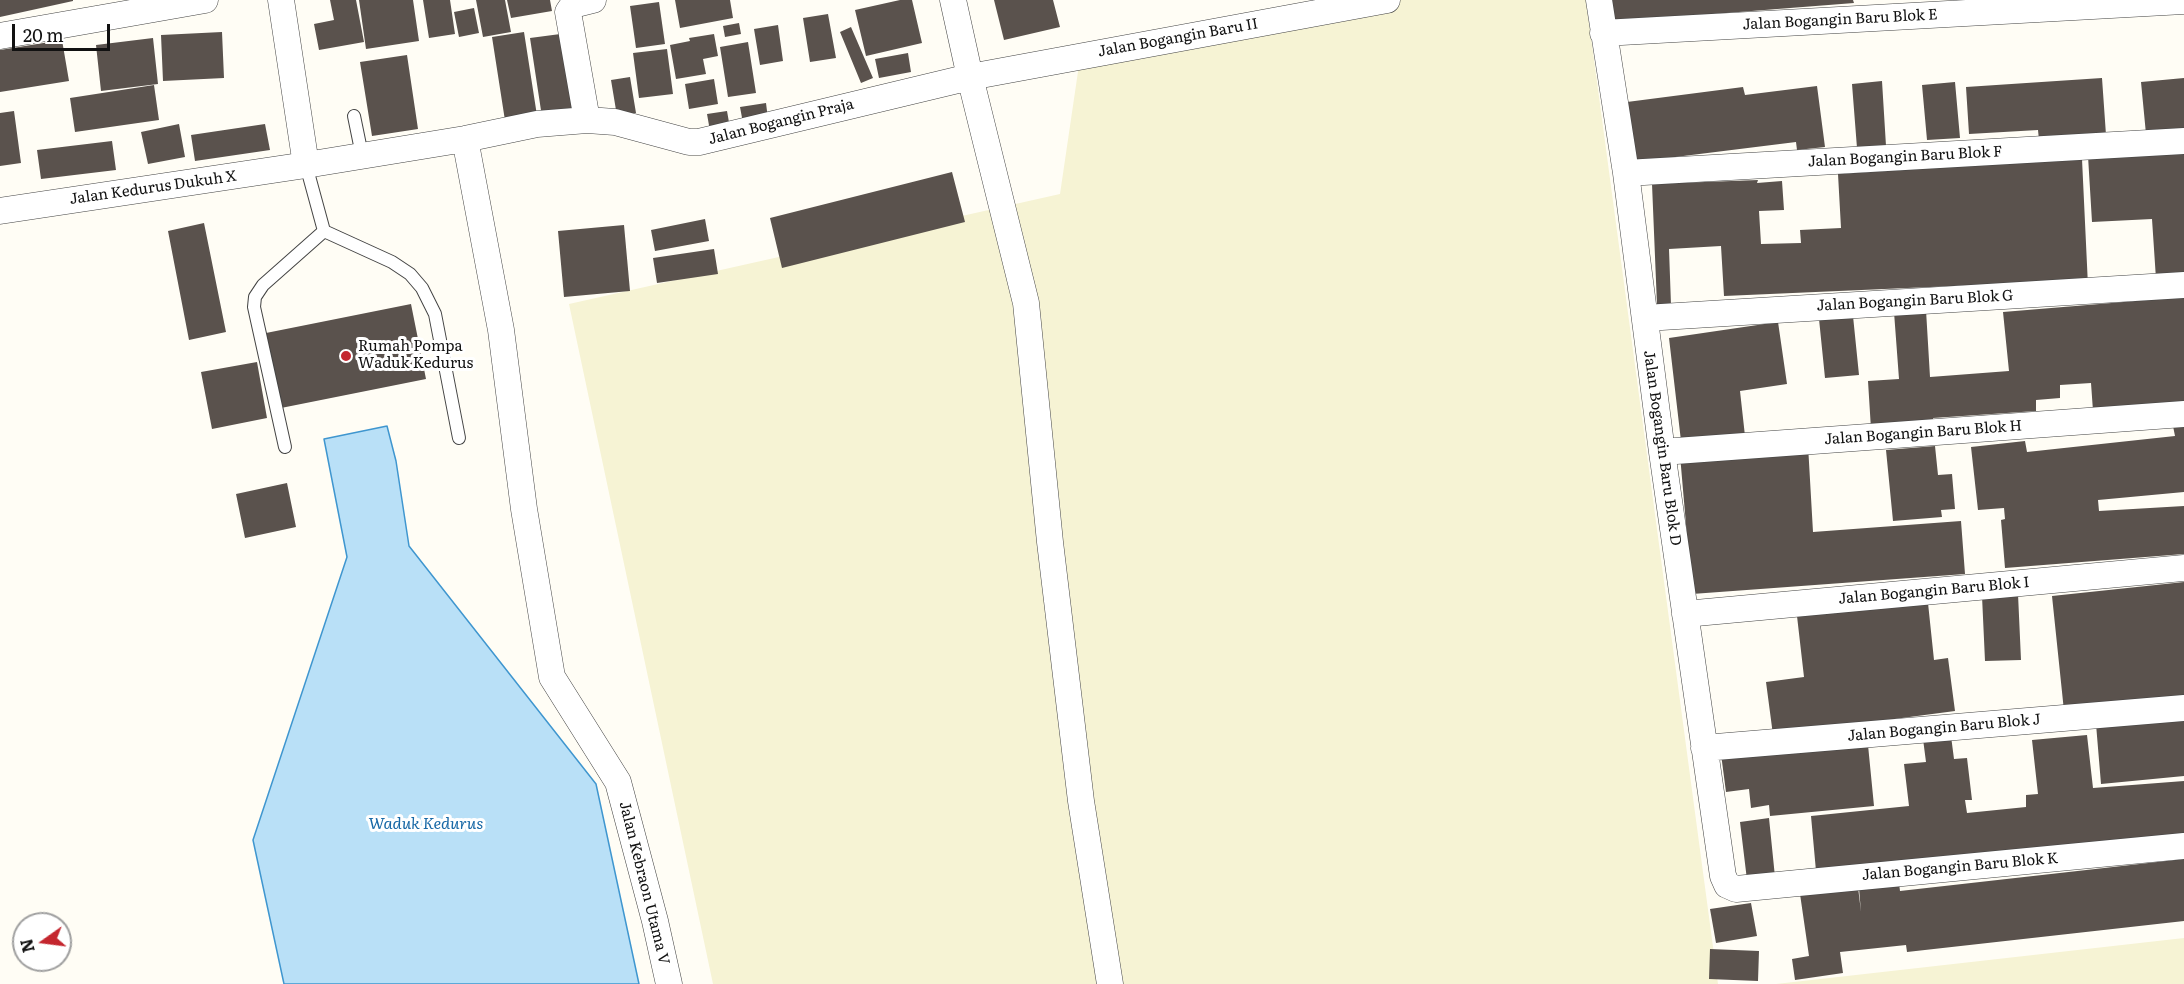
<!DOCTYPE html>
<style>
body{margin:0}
#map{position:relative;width:2184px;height:984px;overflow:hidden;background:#fffdf5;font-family:Literata,serif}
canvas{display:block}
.north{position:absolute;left:12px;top:912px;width:60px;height:60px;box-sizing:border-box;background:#fff;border:2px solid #a0a0a0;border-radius:50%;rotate:256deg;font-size:16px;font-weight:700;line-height:24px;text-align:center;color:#111}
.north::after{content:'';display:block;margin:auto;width:21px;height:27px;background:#c4262e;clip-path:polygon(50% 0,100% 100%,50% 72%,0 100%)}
.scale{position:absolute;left:12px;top:24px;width:98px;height:27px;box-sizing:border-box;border:3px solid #111;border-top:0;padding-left:8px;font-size:18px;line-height:21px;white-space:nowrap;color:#111;-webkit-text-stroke:4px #fff;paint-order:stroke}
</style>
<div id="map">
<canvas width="2184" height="984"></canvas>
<div class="north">N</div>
<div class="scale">20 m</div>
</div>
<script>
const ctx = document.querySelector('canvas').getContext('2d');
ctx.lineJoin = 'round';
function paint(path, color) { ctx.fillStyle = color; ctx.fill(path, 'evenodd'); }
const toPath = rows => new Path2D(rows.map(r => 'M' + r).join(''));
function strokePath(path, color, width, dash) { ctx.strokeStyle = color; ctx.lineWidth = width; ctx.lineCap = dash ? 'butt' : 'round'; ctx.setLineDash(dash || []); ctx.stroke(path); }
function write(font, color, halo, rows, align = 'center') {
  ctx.font = font + ' Literata,serif'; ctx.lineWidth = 6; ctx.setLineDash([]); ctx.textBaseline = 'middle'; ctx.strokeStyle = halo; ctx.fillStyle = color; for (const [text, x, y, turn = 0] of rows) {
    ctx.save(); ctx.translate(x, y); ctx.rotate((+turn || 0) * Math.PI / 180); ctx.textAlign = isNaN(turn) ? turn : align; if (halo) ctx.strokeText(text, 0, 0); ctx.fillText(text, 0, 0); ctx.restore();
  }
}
paint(toPath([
 [1393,0,1586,0,1718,984,713,984,569,304,1060,194,1080,58],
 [2184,938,2184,984,1776,984]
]), '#f6f3d4');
const water = toPath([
 [387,426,396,461,409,546,596,784,639,984,284,984,253,840,347,557,324,439,387,426]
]);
paint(water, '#b9e0f7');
strokePath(water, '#3f96cf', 1.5);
paint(toPath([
 [0,0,73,0,73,1,0,17],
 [330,0,356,0,364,42,319,50,314,24,334,20],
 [359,0,413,0,419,41,366,49],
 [423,0,450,0,455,34,429,38],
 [476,0,505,0,511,32,483,37],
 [507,0,550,0,552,11,511,18],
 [675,0,730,0,733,18,680,28],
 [900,0,912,0,922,43,866,56,855,10],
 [994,0,1053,0,1060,27,1004,40],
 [1609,0,1853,0,1854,3,1611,22],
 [659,2,665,44,636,48,630,6],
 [474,8,479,33,459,37,454,12],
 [828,14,836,58,810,62,803,18],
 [739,23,741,34,725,37,723,26],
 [778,25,783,61,760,65,754,29],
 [851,27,873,78,861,83,840,32],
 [222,32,224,78,163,81,161,35],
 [524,32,538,122,506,127,492,37],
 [568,33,580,111,542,117,530,38],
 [714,34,718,56,703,59,706,74,676,79,670,45,690,41,689,38],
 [153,38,158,84,101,91,96,45],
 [62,40,69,81,0,92,0,50],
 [748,42,756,93,728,97,720,47],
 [667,49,673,94,639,98,633,53],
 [908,53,911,72,879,78,875,59],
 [407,55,418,129,372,136,360,62],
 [630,77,636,113,617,116,611,80],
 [2102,78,2106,135,2039,140,2038,130,1969,134,1966,87],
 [2184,78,2184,130,2146,134,2141,82],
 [714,79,718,104,689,109,685,84],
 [1882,81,1886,146,1857,148,1852,84],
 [1955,82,1960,138,1927,140,1922,85],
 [154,85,159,120,75,132,70,98],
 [1817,86,1825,147,1797,150,1796,142,1635,162,1627,102,1743,87,1745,95],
 [766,103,768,119,743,123,740,107],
 [14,111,21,163,0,166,0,113],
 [727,111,730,128,710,131,707,114],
 [179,124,185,157,148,164,141,132],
 [265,124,270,150,195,161,191,135],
 [112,141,116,170,41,179,37,150],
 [2184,150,2184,277,2156,279,2152,219,2092,222,2088,156],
 [2082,159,2088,286,2022,283,1724,296,1721,246,1669,249,1671,305,1657,305,1652,184,1758,180,1757,183,1782,181,1784,210,1759,211,1761,244,1801,243,1800,230,1841,228,1838,174],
 [952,172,965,222,782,268,770,218],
 [705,219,709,241,655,251,651,230],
 [204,223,226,332,189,340,168,231],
 [624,225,630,291,564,297,558,231],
 [714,249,718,274,657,283,653,258],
 [2184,297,2184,404,2093,411,2091,383,2060,385,2060,398,2036,400,2036,411,1933,418,1934,424,1871,429,1868,381,1899,379,1894,312,1926,310,1930,377,2009,371,2003,312],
 [411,304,426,379,281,408,266,333],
 [1853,316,1859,375,1825,378,1819,319],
 [1778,322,1787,384,1740,391,1745,436,1681,441,1669,338],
 [257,362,267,418,212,429,201,372],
 [2184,425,2184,492,2098,500,2099,511,2184,506,2184,554,2005,568,2001,520,2005,519,2004,508,1978,510,1971,447,2025,441,2027,452,2175,436,2173,426],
 [1808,445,1813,532,1961,521,1965,574,1692,594,1680,455],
 [1935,446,1938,475,1952,474,1955,509,1941,510,1942,517,1893,521,1886,450],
 [287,483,296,527,245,538,236,494],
 [2184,582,2184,699,2064,711,2052,596],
 [2018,594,2021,660,1985,661,1982,596],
 [1928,603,1934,660,1948,658,1955,711,1773,735,1766,682,1804,677,1797,616],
 [2184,717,2184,776,2101,784,2096,724],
 [2087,735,2093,788,2184,781,2184,836,1816,871,1811,816,1909,806,1904,764,1926,762,1923,739,1951,736,1954,759,1967,758,1972,800,1965,800,1967,813,2026,807,2026,795,2038,794,2032,740],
 [1868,745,1874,806,1770,816,1769,805,1751,808,1749,789,1726,792,1721,754],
 [1769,818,1775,877,1747,880,1740,822],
 [2184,859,2184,921,1907,952,1906,945,1840,952,1843,973,1795,980,1792,959,1809,956,1800,894,1858,887,1861,912,1859,888,1899,883,1900,891],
 [1751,903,1757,936,1716,943,1710,909],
 [1710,949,1759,951,1758,981,1709,979]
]), '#5a524d');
const lane = toPath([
 [354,116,362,155],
 [306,165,324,231,392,262,410,274,422,288,435,314,459,438],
 [285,447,254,307,255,297,263,285,324,231]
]);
const street = toPath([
 [281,0,306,165],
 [953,0,970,77,1026,303,1050,542,1081,801,1110,984],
 [1599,0,1626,173,1662,452,1723,876,1727,885,1736,889,2184,846],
 [1603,33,2184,1],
 [0,36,205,0],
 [587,120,568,12,573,5,593,0],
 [465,139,501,330,524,509,552,677,618,782,655,921,669,984],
 [1626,173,2184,141],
 [0,211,306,165,465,139,537,124,587,120,615,122,689,142,699,142,970,77,1387,0],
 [1645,318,2184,285],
 [1662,452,2184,414],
 [1685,614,2184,568],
 [1704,748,2184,708]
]);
strokePath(lane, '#444', 14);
strokePath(street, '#444', 27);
strokePath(lane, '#fff', 12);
strokePath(street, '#fff', 26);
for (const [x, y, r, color] of [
 [346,356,6,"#c4262e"]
]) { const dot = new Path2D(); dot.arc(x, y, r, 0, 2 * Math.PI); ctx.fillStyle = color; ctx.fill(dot); strokePath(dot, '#fff', 2); }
write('15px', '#111', '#fff', [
 ["Jalan Bogangin Baru Blok E",1840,20,-3],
 ["Jalan Bogangin Baru II",1178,38,-10],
 ["Jalan Bogangin Praja",781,122,-14],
 ["Jalan Bogangin Baru Blok F",1905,157,-3],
 ["Jalan Kedurus Dukuh X",153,188,-8],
 ["Jalan Bogangin Baru Blok G",1915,301,-3],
 ["Jalan Bogangin Baru Blok H",1923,433,-4],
 ["Jalan Bogangin Baru Blok D",1662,448,82],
 ["Jalan Bogangin Baru Blok I",1934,591,-5],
 ["Jalan Bogangin Baru Blok J",1944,728,-5],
 ["Jalan Bogangin Baru Blok K",1960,867,-5],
 ["Jalan Kebraon Utama V",644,883,76]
]);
write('15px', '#111', '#fff', [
 ["Rumah Pompa",358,347],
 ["Waduk Kedurus",358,364]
], 'left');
write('italic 16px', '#1768a6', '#fff', [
 ["Waduk Kedurus",426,824]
]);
</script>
